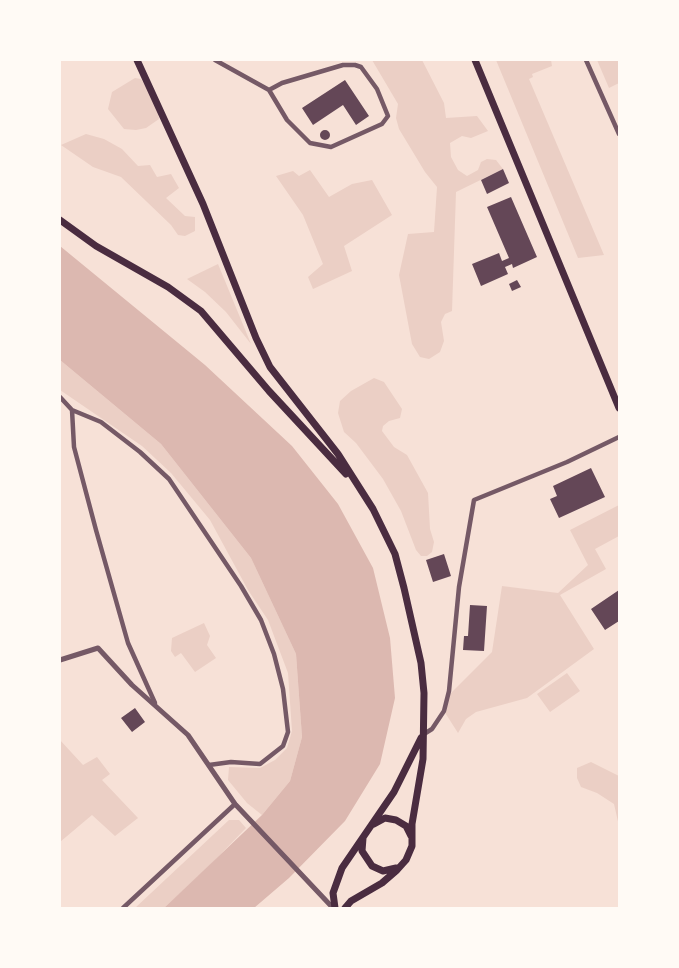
<!DOCTYPE html>
<style>
body{margin:0}
#map{position:relative;width:679px;height:968px;overflow:hidden;background:#f7e1d7;font-family:Rubik,sans-serif}
canvas{display:block}
.frame{position:absolute;inset:0;border:61px solid #fffaf5;pointer-events:none}
</style>
<div id="map">
<canvas width="679" height="968"></canvas>
<div class="frame"></div>
</div>
<script>
const ctx = document.querySelector('canvas').getContext('2d');
ctx.lineJoin = 'round';
function paint(path, color) { ctx.fillStyle = color; ctx.fill(path, 'evenodd'); }
const toPath = rows => new Path2D(rows.map(r => 'M' + r).join(''));
function strokePath(path, color, width, dash) { ctx.strokeStyle = color; ctx.lineWidth = width; ctx.lineCap = dash ? 'butt' : 'round'; ctx.setLineDash(dash || []); ctx.stroke(path); }
paint(toPath([
 [372,60,422,60,444,103,446,118,477,116,488,131,471,138,462,136,450,143,451,157,458,170,467,176,478,170,481,162,487,159,496,160,503,169,456,192,452,311,445,314,441,322,444,341,440,352,429,359,420,357,412,344,399,275,408,234,434,232,437,187,425,172,399,129,396,118,398,104],
 [496,60,551,60,552,66,532,74,533,77,529,79,604,255,578,258],
 [597,60,619,60,619,83,609,88],
 [135,78,141,79,146,86,158,111,159,119,146,128,136,130,124,129,108,109,112,92],
 [86,134,104,139,122,149,138,166,150,165,157,177,171,174,179,188,166,198,185,216,195,217,195,231,185,236,178,235,171,225,121,177,93,167,61,145],
 [310,170,329,197,352,184,372,180,392,215,344,246,352,271,313,289,308,277,323,264,303,215,276,176,293,171,299,176],
 [218,264,251,344,226,312,205,292,187,279],
 [60,360,161,444,251,558,296,654,302,737,290,781,262,815,247,803,228,780,229,767,260,768,275,760,287,748,292,731,288,673,268,620,248,590,210,520,171,473,142,446,60,390],
 [374,378,384,382,402,409,400,418,389,421,383,426,382,431,394,447,407,455,428,493,430,529,434,542,432,552,427,556,421,556,416,550,401,511,383,479,356,443,344,432,338,413,340,401,351,391],
 [619,505,619,536,595,549,606,569,560,595,594,649,527,698,476,712,466,719,458,733,444,711,448,696,492,652,502,586,558,593,588,565,570,530],
 [204,623,210,636,207,645,216,658,195,672,181,653,175,657,171,651,172,638],
 [567,673,580,691,550,712,537,694],
 [60,740,83,765,97,757,110,774,102,780,138,818,115,836,92,815,60,842],
 [591,762,619,776,619,826,614,804,597,793,581,787,577,778,577,768],
 [229,820,239,820,246,828,208,867,164,908,135,908]
]), '#ebcfc5');
paint(toPath([
 [60,246,205,365,292,446,338,504,373,568,390,638,395,698,380,764,345,821,289,878,254,908,164,908,262,815,290,781,302,737,296,654,251,558,161,444,60,360]
]), '#dcb8b0');
paint(toPath([
 [345,80,369,116,356,125,343,105,313,125,302,108],
 '320 135a5 5 0 1 1 10 0a5 5 0 1 1-10 0Z',
 [503,169,509,183,487,194,481,180],
 [511,197,537,257,513,268,512,264,505,267,508,274,481,286,472,264,499,253,502,261,509,258,487,207],
 [517,280,521,287,512,291,509,284],
 [591,468,605,497,559,518,550,499,557,496,553,486],
 [444,554,451,576,433,582,426,560],
 [619,590,619,621,605,630,591,609],
 [470,605,487,606,484,651,463,650,464,636,468,636],
 [135,708,145,722,132,732,121,718]
]), '#644757');
strokePath(toPath([
 [215,60,269,90,287,120,310,143,331,147,382,124,388,116,377,89,361,67,355,65,343,65,282,83,269,90],
 [586,60,619,134],
 [60,397,72,410,101,422,140,452,169,479,241,586,261,620,274,654,283,689,288,732,283,746,260,764,231,762,209,765],
 [72,410,74,447,96,530,128,643,155,703],
 [424,734,432,729,444,711,449,691,459,587,474,500,567,462,619,437],
 [123,908,235,804]
]), '#755966', 4.5);
strokePath(toPath([
 [60,660,98,648,132,685,188,735,235,804,333,908]
]), '#755966', 5);
strokePath(toPath([
 [137,60,203,204,256,338,270,367,338,454,373,509,395,554,404,588,421,663,424,693,423,759,412,824,412,846,406,860,397,870,382,883,351,901,345,908],
 [475,60,619,408],
 [60,220,96,246,168,287,201,311,269,391,346,474],
 [374,824,385,818,396,820,406,826,411,836],
 [363,838,362,851,372,866,383,871,396,868],
 [335,908,333,893,342,868,394,792,421,738]
]), '#4a2c40', 7);
</script>
